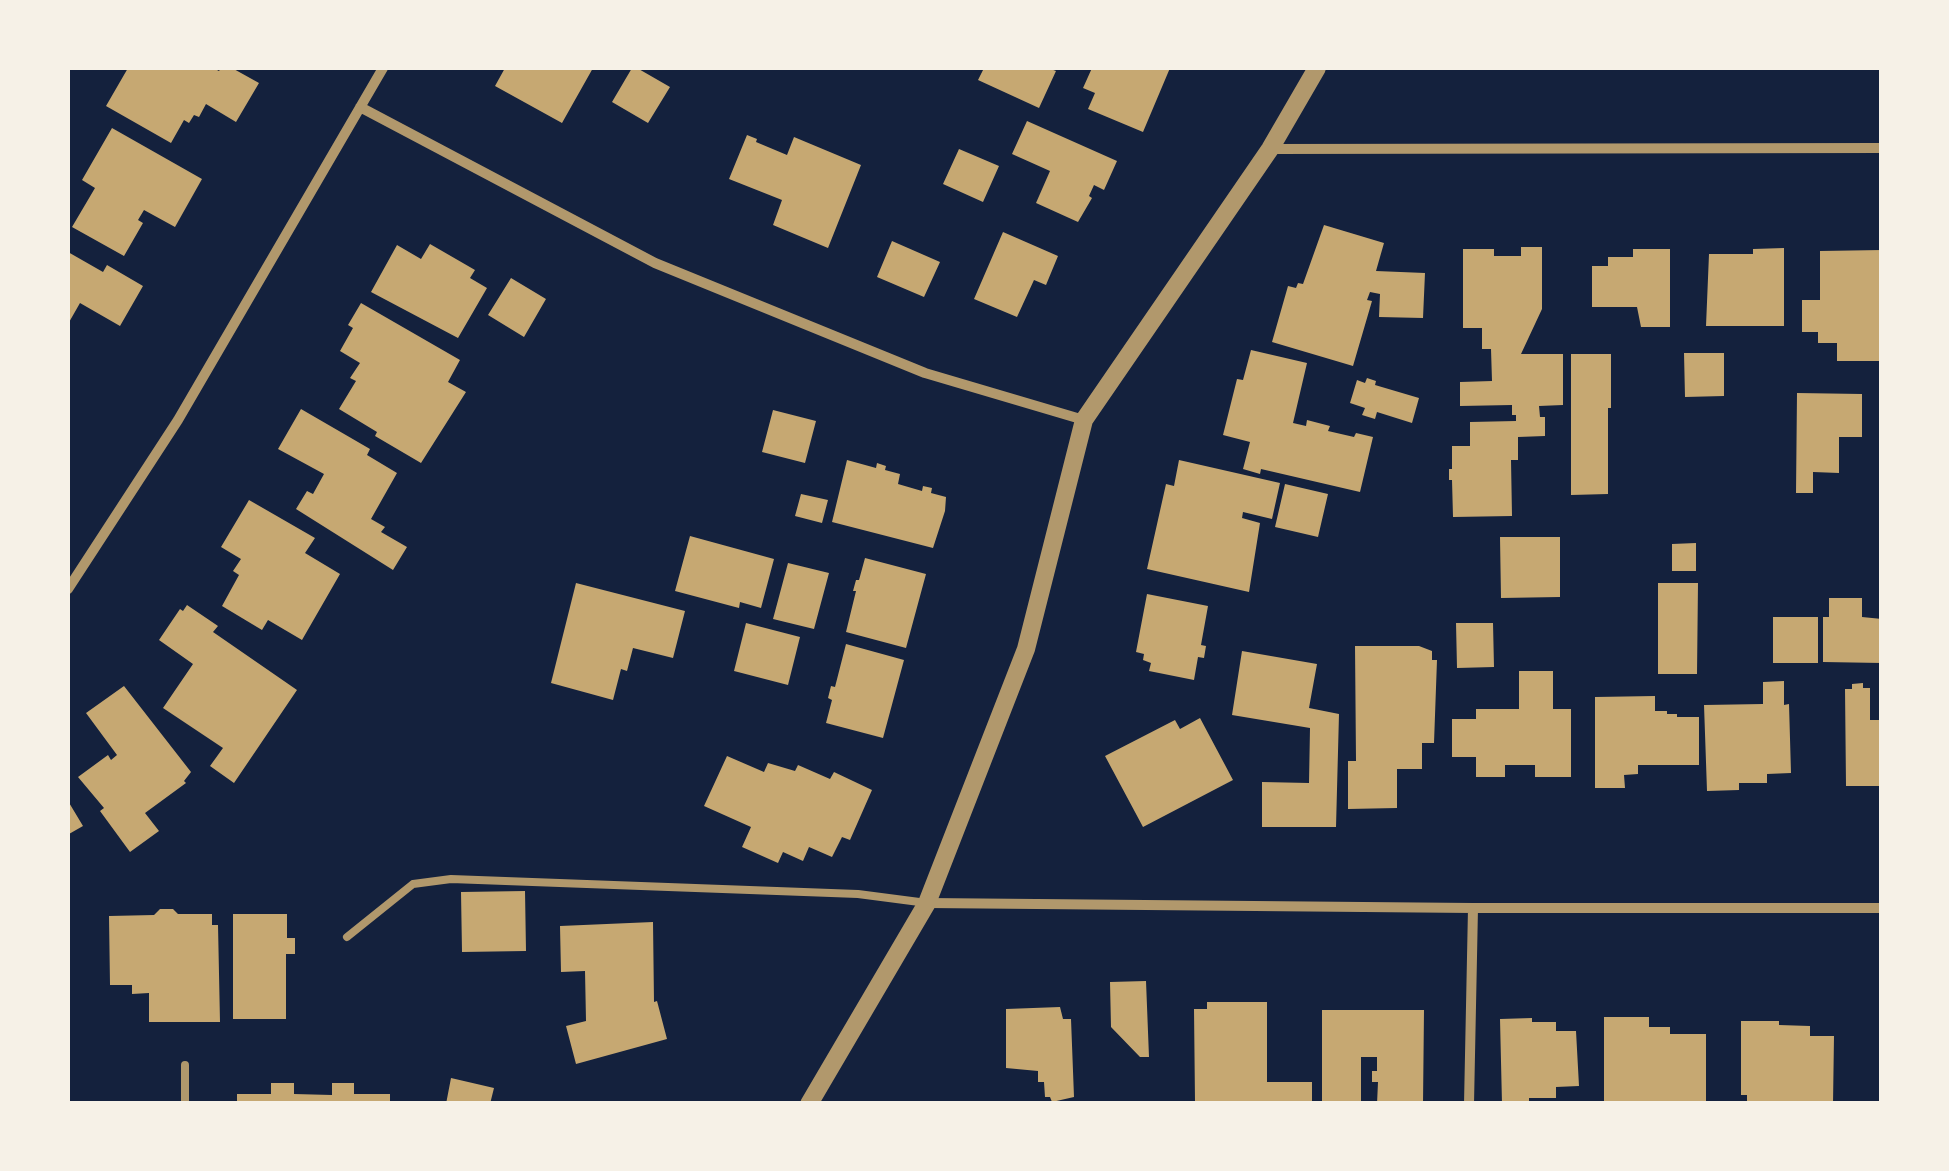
<!DOCTYPE html>
<style>
body{margin:0}
#map{position:relative;width:1949px;height:1171px;overflow:hidden;background:#14213d;font-family:"Crimson Pro",serif}
canvas{display:block}
.frame{position:absolute;inset:0;border:70px solid #f6f1e7;pointer-events:none}
</style>
<div id="map">
<canvas width="1949" height="1171"></canvas>
<div class="frame"></div>
</div>
<script>
const ctx = document.querySelector('canvas').getContext('2d');
ctx.lineJoin = 'round';
function paint(path, color) { ctx.fillStyle = color; ctx.fill(path, 'evenodd'); }
const toPath = rows => new Path2D(rows.map(r => 'M' + r).join(''));
function strokePath(path, color, width, dash) { ctx.strokeStyle = color; ctx.lineWidth = width; ctx.lineCap = dash ? 'butt' : 'round'; ctx.setLineDash(dash || []); ctx.stroke(path); }
paint(toPath([
 [128,68,213,68,219,71,221,68,232,68,259,83,236,122,206,104,199,117,194,115,189,123,184,120,171,143,106,106],
 [505,68,593,68,562,123,495,86],
 [632,68,637,68,670,87,648,123,612,102],
 [984,68,1048,68,1056,71,1039,108,978,80],
 [1092,68,1170,68,1143,132,1088,109,1095,93,1083,88],
 [1027,121,1117,161,1104,190,1094,185,1089,196,1092,198,1078,222,1036,203,1050,171,1012,154],
 [112,128,202,179,175,227,144,210,138,220,143,223,124,256,72,227,95,188,82,180],
 [747,135,757,139,756,142,787,155,794,137,861,165,828,248,773,225,782,200,729,179],
 [959,149,999,166,983,202,943,184],
 [1324,225,1384,243,1376,271,1425,273,1423,318,1379,317,1380,294,1370,292,1367,300,1372,301,1353,366,1272,342,1288,286,1296,288,1298,283,1303,284],
 [1003,232,1058,256,1046,285,1034,280,1017,317,974,299],
 [892,241,940,262,924,297,877,277],
 [430,244,475,270,470,278,487,288,458,338,371,292,397,245,421,259],
 [1521,247,1542,247,1542,309,1521,354,1563,354,1563,405,1539,406,1540,417,1545,417,1545,436,1518,437,1518,460,1511,460,1512,516,1453,517,1452,480,1449,480,1449,469,1452,469,1452,446,1470,446,1470,422,1516,421,1516,415,1512,415,1512,405,1460,406,1460,382,1492,381,1491,349,1482,349,1482,328,1463,328,1463,249,1494,249,1494,256,1521,256],
 [1784,248,1784,326,1706,326,1709,254,1753,254,1753,249],
 [1633,249,1670,249,1670,327,1641,327,1637,307,1592,307,1592,266,1608,266,1608,257,1633,257],
 [1882,250,1882,361,1837,361,1837,343,1818,343,1818,332,1802,332,1802,300,1820,300,1820,251],
 [68,252,103,272,107,265,143,286,120,326,80,303,68,324],
 [511,278,546,299,524,337,488,315],
 [361,303,460,360,448,382,466,392,421,463,375,436,377,432,339,409,356,381,350,378,360,363,340,351,353,328,348,325],
 [1251,350,1307,363,1293,423,1306,426,1307,420,1330,426,1328,431,1354,437,1356,433,1373,437,1360,492,1261,469,1260,474,1243,469,1250,442,1223,435,1237,379,1243,380],
 [1684,353,1724,353,1724,396,1685,397],
 [1571,354,1611,354,1611,408,1608,408,1608,494,1571,495],
 [1367,378,1376,381,1375,385,1419,398,1412,423,1377,412,1375,419,1362,415,1365,408,1350,403,1357,380,1365,383],
 [1797,393,1862,394,1862,437,1839,437,1839,473,1813,472,1813,493,1796,493],
 [301,409,370,449,367,455,397,473,371,519,385,527,381,532,407,547,393,570,296,509,307,491,313,494,324,474,278,449],
 [773,410,816,421,805,463,762,452],
 [847,460,876,468,877,463,886,466,885,470,900,474,898,484,922,491,923,486,932,488,931,493,946,497,945,511,933,548,832,522],
 [1179,460,1280,483,1272,519,1243,512,1242,518,1260,523,1249,592,1147,569,1166,484,1174,486],
 [1285,484,1328,494,1318,537,1275,527],
 [801,494,828,500,822,523,795,516],
 [249,500,315,538,305,553,340,574,302,640,268,620,262,630,222,606,239,575,233,571,241,559,221,547],
 [690,536,774,559,761,608,740,602,739,608,675,591],
 [1500,537,1560,537,1560,597,1501,598],
 [1696,543,1696,571,1672,571,1672,544],
 [865,558,926,574,906,648,846,632,856,591,853,591,856,580,859,580],
 [788,563,829,573,814,629,773,619],
 [576,583,685,611,673,658,633,648,627,671,621,669,613,700,551,683],
 [1658,583,1698,583,1697,674,1658,674],
 [1147,594,1208,606,1201,645,1206,646,1204,658,1198,657,1194,680,1149,671,1151,663,1143,660,1144,654,1136,652],
 [1829,598,1862,598,1862,617,1882,619,1882,663,1823,662,1823,617,1829,617],
 [187,605,218,626,213,632,297,690,234,783,210,766,223,748,163,708,193,664,159,640,180,609,183,611],
 [1773,617,1818,617,1818,663,1773,663],
 [746,623,800,637,788,685,734,671],
 [1456,623,1493,623,1494,667,1457,668],
 [846,644,904,660,883,738,826,723,832,700,828,698,831,686,835,687],
 [1355,646,1419,646,1432,651,1432,660,1437,660,1434,743,1422,743,1422,769,1397,769,1397,808,1348,809,1348,761,1356,761],
 [1242,651,1317,664,1309,708,1339,714,1336,827,1262,827,1262,782,1309,783,1310,728,1232,715],
 [1519,671,1553,671,1553,709,1571,709,1571,777,1535,777,1535,765,1505,765,1505,777,1476,777,1476,757,1452,757,1452,719,1476,719,1476,709,1519,709],
 [1784,681,1784,705,1789,704,1791,773,1767,774,1767,783,1739,783,1739,790,1707,791,1704,705,1763,704,1763,682],
 [1863,683,1863,688,1870,688,1870,720,1882,720,1882,786,1846,786,1845,689,1852,689,1852,684],
 [124,686,191,772,184,781,186,783,145,813,159,831,130,852,100,811,104,808,78,777,108,755,111,760,117,755,86,713],
 [1655,696,1655,711,1667,711,1667,714,1677,714,1677,717,1699,717,1699,765,1638,765,1638,774,1624,775,1625,788,1595,788,1595,697],
 [1200,718,1233,780,1143,827,1105,756,1175,720,1180,729],
 [727,756,764,772,768,763,795,771,798,765,830,779,834,772,872,790,850,840,842,837,832,857,809,847,803,861,783,852,778,863,742,847,751,827,704,806],
 [68,801,83,826,69,834,68,832],
 [525,891,526,951,462,952,461,892],
 [160,909,173,909,178,914,212,914,212,925,218,925,220,1022,149,1022,149,993,132,994,132,985,110,985,109,916,154,915],
 [233,914,287,914,287,938,295,938,295,954,286,954,286,1019,233,1019],
 [653,922,654,1002,657,1001,667,1039,576,1064,566,1026,586,1021,585,971,561,972,560,926],
 [1146,981,1149,1057,1140,1057,1111,1027,1110,982],
 [1207,1002,1267,1002,1267,1082,1312,1082,1312,1104,1195,1102,1194,1009,1207,1009],
 [1060,1007,1063,1019,1071,1019,1074,1097,1052,1102,1050,1097,1045,1097,1044,1082,1038,1082,1038,1071,1006,1068,1006,1009],
 [1322,1010,1424,1010,1423,1104,1377,1104,1378,1082,1372,1082,1372,1071,1377,1071,1377,1057,1361,1057,1361,1104,1322,1104],
 [1604,1017,1649,1017,1649,1027,1670,1027,1670,1034,1706,1034,1706,1104,1604,1104],
 [1532,1018,1532,1022,1556,1022,1556,1031,1576,1031,1579,1086,1556,1087,1556,1098,1529,1098,1529,1104,1502,1104,1500,1019],
 [1741,1021,1779,1021,1779,1025,1810,1026,1810,1036,1834,1036,1833,1104,1747,1104,1747,1095,1741,1095],
 [451,1078,494,1088,490,1104,446,1104],
 [271,1083,294,1083,294,1094,332,1095,332,1083,354,1083,354,1094,390,1094,390,1104,237,1104,237,1094,271,1094]
]), '#c6a872');
strokePath(toPath([
 [347,937,413,884,451,879,858,894,927,903],
 [185,1065,185,1104]
]), '#b1986c', 8);
strokePath(toPath([
 [360,107,655,263,925,373,1084,420],
 [1271,149,1882,148],
 [68,589,178,420,383,68],
 [927,903,1473,908,1882,908],
 [1469,1104,1473,908]
]), '#b1986c', 10);
strokePath(toPath([
 [809,1104,927,903,1026,649,1084,420,1270,149,1317,68]
]), '#b1986c', 18);
</script>
